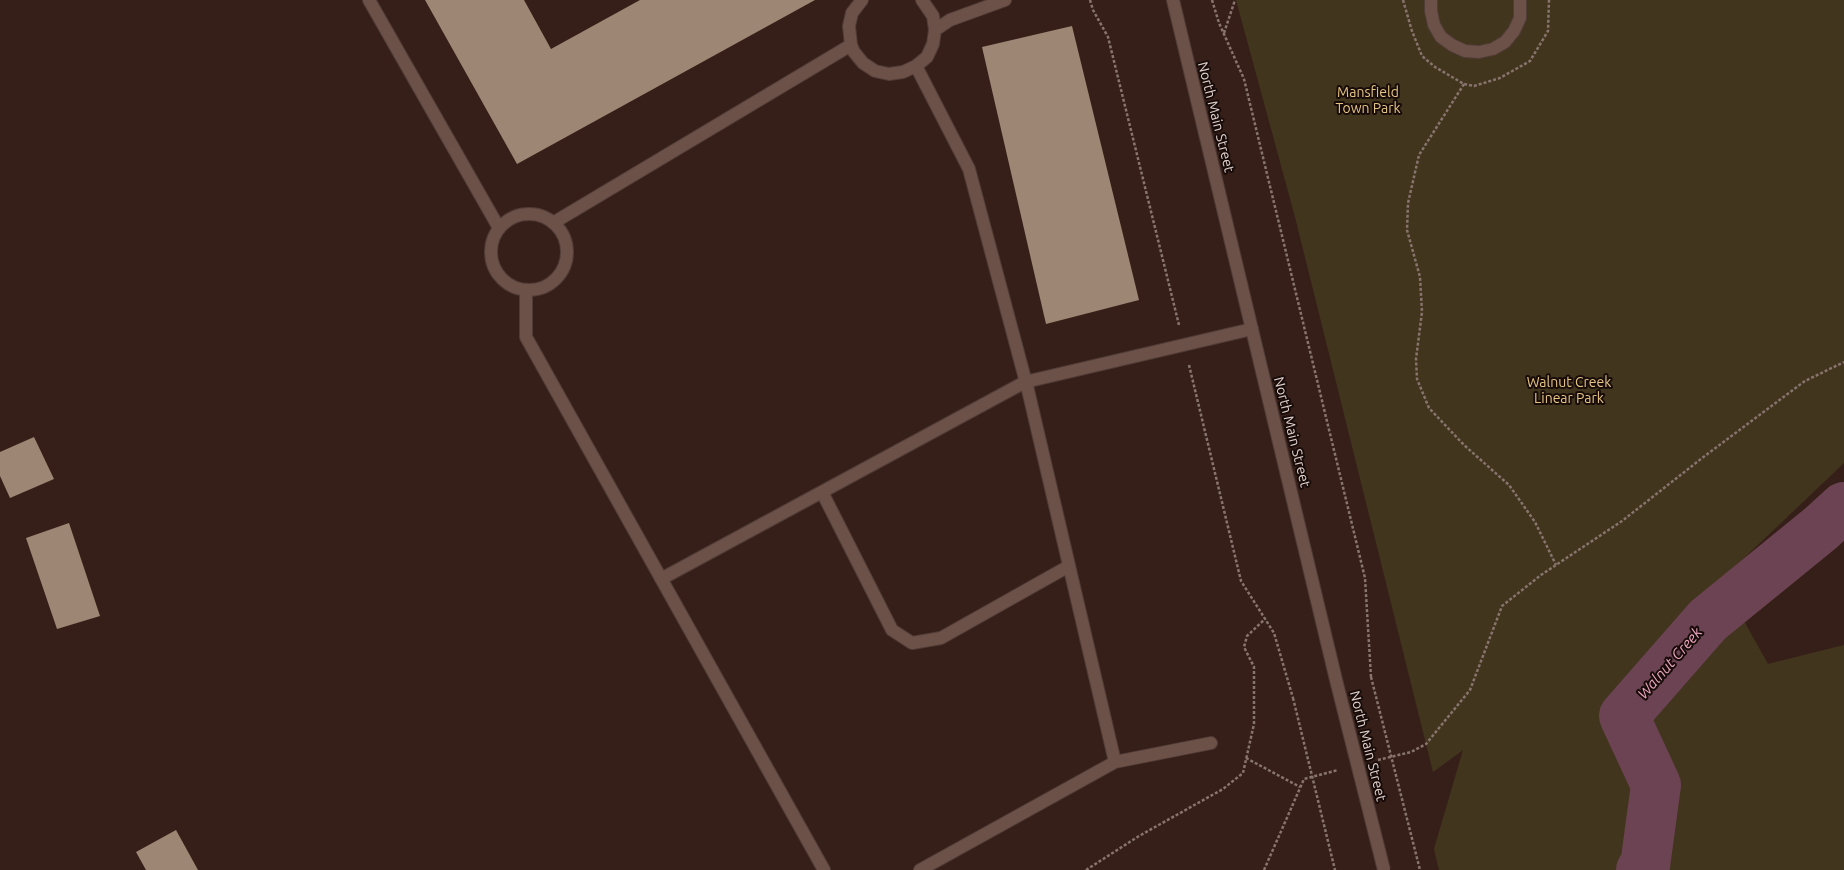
<!DOCTYPE html>
<style>
body{margin:0}
canvas{display:block;background:#361f18}
</style>
<canvas width="1844" height="870"></canvas>
<script>
const ctx = document.querySelector('canvas').getContext('2d');
ctx.lineJoin = 'round';
function paint(path, color) { ctx.fillStyle = color; ctx.fill(path, 'evenodd'); }
const toPath = rows => new Path2D(rows.map(r => 'M' + r).join(''));
function strokePath(path, color, width, dash) { ctx.strokeStyle = color; ctx.lineWidth = width; ctx.lineCap = dash ? 'butt' : 'round'; ctx.setLineDash(dash || []); ctx.stroke(path); }
function write(font, color, halo, rows, align = 'center') {
  ctx.font = font + ' Ubuntu,sans-serif'; ctx.lineWidth = 4; ctx.setLineDash([]); ctx.textBaseline = 'middle'; ctx.strokeStyle = halo; ctx.fillStyle = color; for (const [text, x, y, turn = 0] of rows) {
    ctx.save(); ctx.translate(x, y); ctx.rotate((+turn || 0) * Math.PI / 180); ctx.textAlign = isNaN(turn) ? turn : align; if (halo) ctx.strokeText(text, 0, 0); ctx.fillText(text, 0, 0); ctx.restore();
  }
}
paint(toPath([
 [1236,0,1844,0,1844,463,1721,580,1768,664,1844,645,1844,870,1439,870,1434,849,1463,750,1433,772,1295,217]
]), '#42351d');
strokePath(toPath([
 [1641,870,1645,866,1656,785,1624,716,1708,620,1821,528,1844,507]
]), '#6c4353', 50);
paint(toPath([
 [425,0,524,0,551,49,640,0,815,0,517,164],
 [1072,26,1139,300,1046,324,982,47],
 [34,437,54,479,10,498,0,476,0,452],
 [69,523,100,616,57,629,26,538],
 [176,830,198,870,146,870,136,852]
]), '#9d8674');
const lane = toPath([
 [369,0,499,228],
 [862,0,852,13,849,26,851,45,854,52,863,63,875,71,889,74,903,72,916,66,927,57,933,44,935,30,933,16,922,0],
 [1431,0,1431,11,1434,25,1441,37,1452,45,1465,51,1479,52,1493,49,1505,42,1514,31,1520,18,1520,0],
 [935,30,950,20,1005,0],
 [916,66,969,169,1028,390,1115,762,920,870],
 '491 252a38 38 0 1 1 76 0a38 38 0 1 1-76 0Z',
 [553,223,851,45],
 [526,290,526,337,824,870],
 [822,492,892,630,912,643,941,638,1069,566],
 [661,579,1025,382,1252,329],
 [1115,762,1211,743]
]);
const secondary = toPath([
 [1173,0,1337,684]
]);
strokePath(lane, '#503c37', 14);
strokePath(secondary, '#503c37', 14);
strokePath(toPath([
 [1090,0,1093,10,1108,37,1179,325],
 [1212,0,1219,23,1244,79,1365,578,1371,677],
 [1403,0,1412,31,1422,56,1435,67,1464,84,1474,86,1500,78,1530,61,1548,31,1549,0],
 [1224,33,1235,0],
 [1464,84,1419,155,1408,203,1407,230,1420,277,1422,312,1416,359,1417,379,1429,408,1464,445,1509,485,1535,522,1556,565],
 [1189,365,1241,581,1274,633,1293,698],
 [1246,758,1300,787],
 [1378,760,1411,752,1426,744,1470,690,1502,606,1541,575,1622,521,1706,455,1805,381,1844,362],
 [1086,870,1139,836,1223,789,1243,773,1254,724,1254,667,1244,647,1247,636,1265,619],
 [1264,870,1304,779,1338,770]
]), '#87746e', 2.5, [3, 2]);
strokePath(lane, '#6c5148', 12);
strokePath(secondary, '#6c5148', 12);
const secondaryBridge = toPath([
 [1337,684,1384,870]
]);
strokePath(secondaryBridge, '#503c37', 14, []);
strokePath(toPath([
 [1371,677,1420,870],
 [1293,698,1335,870]
]), '#87746e', 2.5, [3, 2]);
strokePath(secondaryBridge, '#6c5148', 12);
write('14px', '#e6c484', '#170c09', [
 ["Mansfield",1368,92],
 ["Town Park",1368,108],
 ["Walnut Creek",1569,382],
 ["Linear Park",1569,398]
]);
write('14px', '#e1d1cc', '#170c09', [
 ["North Main Street",1216,117,76],
 ["North Main Street",1292,432,76],
 ["North Main Street",1368,746,76]
]);
write('italic 15px', '#eda6c1', '#170c09', [
 ["Walnut Creek",1670,663,-49]
]);
</script>
